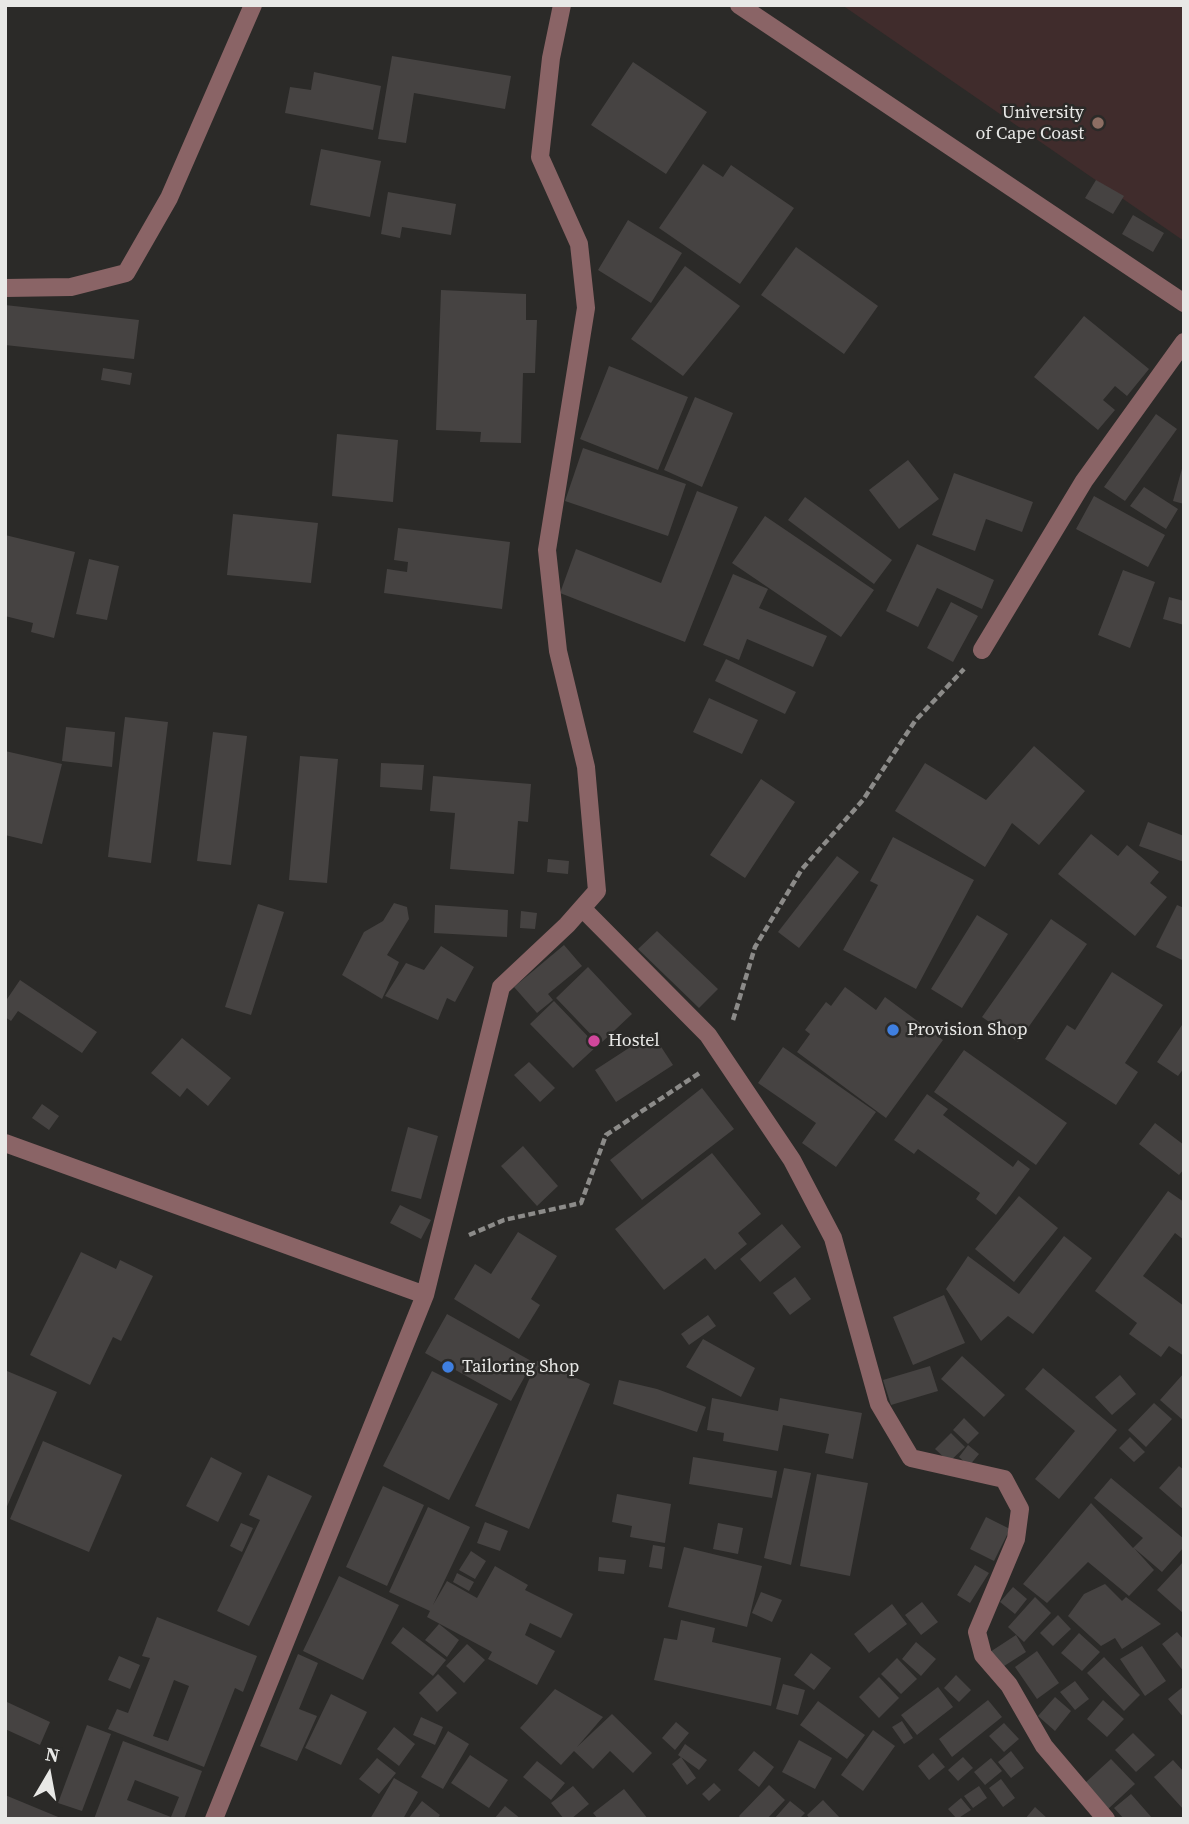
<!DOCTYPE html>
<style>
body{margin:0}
#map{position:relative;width:1189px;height:1824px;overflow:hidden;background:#2b2a28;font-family:"Source Serif 4",serif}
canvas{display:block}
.frame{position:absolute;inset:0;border:7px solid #e8e8e6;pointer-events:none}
.north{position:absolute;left:14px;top:1740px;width:70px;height:70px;-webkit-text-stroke:5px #2b2a28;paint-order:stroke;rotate:10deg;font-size:19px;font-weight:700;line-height:28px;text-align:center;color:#e8e8e6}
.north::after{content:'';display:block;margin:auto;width:24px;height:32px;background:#e8e8e6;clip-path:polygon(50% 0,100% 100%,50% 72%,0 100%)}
</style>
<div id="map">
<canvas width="1189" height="1824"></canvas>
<div class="frame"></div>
<div class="north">N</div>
</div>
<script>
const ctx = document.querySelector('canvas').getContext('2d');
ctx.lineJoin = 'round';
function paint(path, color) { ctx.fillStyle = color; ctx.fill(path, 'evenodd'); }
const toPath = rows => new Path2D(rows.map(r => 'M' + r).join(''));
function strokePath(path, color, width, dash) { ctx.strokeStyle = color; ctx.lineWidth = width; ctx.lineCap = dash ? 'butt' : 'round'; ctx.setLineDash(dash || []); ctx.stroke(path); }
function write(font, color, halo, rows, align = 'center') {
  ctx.font = font + ' "Source Serif 4",serif'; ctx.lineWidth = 5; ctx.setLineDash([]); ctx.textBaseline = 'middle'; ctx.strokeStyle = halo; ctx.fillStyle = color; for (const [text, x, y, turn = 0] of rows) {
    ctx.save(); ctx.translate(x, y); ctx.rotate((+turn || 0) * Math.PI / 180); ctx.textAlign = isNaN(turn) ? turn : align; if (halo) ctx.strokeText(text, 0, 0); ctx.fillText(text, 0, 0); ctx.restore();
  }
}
paint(toPath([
 [842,5,1184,5,1184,241]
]), '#402c2c');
paint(toPath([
 [392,56,511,76,505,109,414,93,406,143,378,139],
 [633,62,707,112,666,174,591,125],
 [314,72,381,86,373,130,285,113,290,87,311,90],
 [321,149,381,161,370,217,310,205],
 [703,164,723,177,731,165,794,208,740,284,659,228],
 [1096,180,1124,196,1113,214,1085,198],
 [388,192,456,204,451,235,402,227,400,238,381,234],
 [1133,215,1164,233,1153,252,1122,234],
 [628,220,682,253,651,303,598,270],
 [796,247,878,306,844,354,761,295],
 [685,266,740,306,683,376,631,339],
 [441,290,526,294,526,320,537,320,535,373,523,373,521,443,480,442,481,432,436,430],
 [5,305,139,320,134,359,5,345],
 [1084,316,1149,369,1127,396,1115,386,1103,400,1115,410,1098,430,1034,377],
 [609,366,688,397,658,470,580,439],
 [103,368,132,373,130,385,101,380],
 [695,397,733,413,702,487,664,470],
 [1156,414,1177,429,1125,501,1104,487],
 [337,434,398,440,393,502,332,496],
 [583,448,686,484,668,536,565,501],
 [908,460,939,499,899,529,869,490],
 [1183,465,1184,465,1184,504,1173,501],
 [954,473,1033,502,1022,532,986,519,975,551,932,535],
 [1144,487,1178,509,1166,529,1130,506],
 [697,491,738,507,685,642,560,593,576,549,661,583],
 [1094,496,1165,535,1148,567,1076,529],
 [805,497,892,560,874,584,788,520],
 [233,514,318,523,311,583,227,575],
 [765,516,874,590,841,637,732,563],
 [398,528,510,542,502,609,384,593,387,569,407,572,408,562,394,560],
 [5,535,75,552,54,638,31,632,33,623,5,616],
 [917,544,994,580,982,609,937,588,918,627,886,611],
 [89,559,119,566,107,620,76,614],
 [1123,570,1155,582,1130,648,1098,635],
 [733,574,768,589,759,608,827,636,813,667,747,639,739,660,703,645],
 [1169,597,1184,601,1184,625,1163,619],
 [951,602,978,616,953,662,927,648],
 [726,659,796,692,785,714,715,681],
 [709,698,758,720,742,754,693,732],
 [125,717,168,722,151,863,108,857],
 [66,727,115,732,112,767,62,761],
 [213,732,247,736,231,865,197,861],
 [1034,746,1085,791,1039,845,1012,823,985,867,895,811,925,763,986,800],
 [5,751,62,764,42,844,5,835],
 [300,756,338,759,327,883,289,880],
 [381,763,424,765,422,790,380,787],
 [433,776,531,784,528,822,518,821,514,874,450,869,455,813,430,811],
 [761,779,795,802,745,878,710,855],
 [1148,822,1184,836,1184,862,1139,846],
 [1091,834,1118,856,1127,845,1159,872,1150,883,1167,897,1135,936,1058,874],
 [893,837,974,880,916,989,843,950,878,885,870,881],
 [837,856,859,872,799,948,778,932],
 [548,859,569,861,568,874,547,872],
 [394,903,407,907,409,919,387,955,399,962,382,999,342,975,364,932,383,921],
 [258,904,284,912,251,1015,225,1007],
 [435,905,508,910,507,937,434,933],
 [1177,905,1184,908,1184,961,1156,947],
 [521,911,537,913,535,929,520,928],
 [977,915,1008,934,962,1008,931,989],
 [1051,919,1087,944,1018,1042,982,1017],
 [657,931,718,989,699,1008,638,949],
 [564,945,582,966,548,994,553,1000,537,1013,514,987],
 [441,946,474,967,455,1002,447,998,438,1020,385,996,406,963,424,970],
 [588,967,632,1014,600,1044,556,998],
 [1112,972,1163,1005,1125,1063,1138,1072,1116,1105,1045,1059,1067,1025,1075,1030],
 [20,980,97,1032,82,1053,18,1011,11,1021,5,1017,5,1002],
 [845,987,876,1010,885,997,943,1040,886,1118,797,1052,810,1034,805,1030,826,1002,831,1006],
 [554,1001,597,1046,573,1068,530,1024],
 [1184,1022,1184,1068,1178,1076,1157,1062],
 [652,1033,673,1065,616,1102,595,1070],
 [182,1038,231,1078,208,1106,187,1088,180,1097,151,1073],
 [783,1047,876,1112,836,1167,802,1143,816,1123,758,1083],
 [964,1050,1067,1123,1036,1165,934,1092],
 [529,1062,555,1088,540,1102,514,1075],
 [702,1088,734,1129,642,1200,610,1160],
 [927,1094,948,1109,943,1115,1013,1167,1018,1160,1030,1169,996,1215,976,1199,980,1193,918,1149,914,1154,894,1140],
 [42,1104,59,1116,49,1130,32,1118],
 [1155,1123,1184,1145,1184,1169,1179,1175,1139,1144],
 [408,1127,438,1136,421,1199,391,1191],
 [523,1146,558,1186,537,1206,501,1166],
 [712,1153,761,1214,738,1233,747,1244,715,1270,705,1258,664,1290,615,1229],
 [1168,1191,1184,1202,1184,1240,1175,1233,1143,1276,1184,1306,1184,1356,1169,1346,1161,1357,1129,1334,1137,1323,1095,1291],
 [1019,1196,1058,1228,1014,1282,975,1249],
 [400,1205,431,1220,421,1239,390,1223],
 [782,1224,801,1247,760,1282,740,1259],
 [518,1232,557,1256,531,1299,540,1305,519,1339,454,1299,475,1264,491,1274],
 [1064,1236,1092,1258,1033,1334,1008,1316,981,1341,946,1289,968,1256,1019,1294],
 [81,1252,116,1269,120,1260,153,1276,121,1341,113,1337,90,1385,30,1355],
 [795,1277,811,1299,790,1315,773,1293],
 [944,1295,965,1343,913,1365,893,1317],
 [447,1314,533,1362,511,1401,425,1353],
 [708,1315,716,1326,689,1345,681,1334],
 [703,1339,755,1368,741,1397,686,1367],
 [962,1356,1005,1395,984,1417,941,1379],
 [537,1361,590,1384,529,1529,475,1506],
 [930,1366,938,1391,891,1405,883,1380],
 [1043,1368,1117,1430,1059,1499,1035,1479,1075,1431,1025,1389],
 [7,1371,57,1392,5,1511,5,1375],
 [432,1371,498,1404,449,1500,383,1466],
 [1184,1373,1184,1421,1160,1400],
 [1120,1375,1136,1394,1112,1415,1095,1397],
 [619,1380,657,1389,706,1407,697,1432,613,1404],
 [712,1398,778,1411,780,1398,862,1413,853,1459,825,1453,829,1434,783,1425,778,1451,723,1441,724,1433,707,1430],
 [1154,1403,1172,1419,1146,1447,1128,1430],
 [964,1418,979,1433,968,1444,953,1430],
 [951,1433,965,1447,949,1462,935,1449],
 [1130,1437,1145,1452,1134,1462,1119,1448],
 [43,1441,122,1475,89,1552,10,1519],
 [968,1445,979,1454,969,1466,959,1457],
 [211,1457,242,1473,218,1522,186,1506],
 [693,1457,777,1471,772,1498,689,1484],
 [1179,1466,1184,1470,1184,1510,1159,1488],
 [784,1468,811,1473,791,1565,764,1558],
 [817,1474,868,1483,850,1576,800,1566],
 [268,1475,312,1496,249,1626,217,1611,260,1520,249,1515],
 [1111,1478,1184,1539,1184,1547,1162,1572,1134,1548,1154,1570,1129,1596,1088,1562,1047,1603,1023,1584,1091,1503,1133,1548,1143,1538,1094,1498],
 [383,1486,424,1505,387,1586,346,1567],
 [617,1494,671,1504,665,1543,630,1537,632,1526,612,1522],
 [428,1507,470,1527,433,1605,447,1581,477,1598,495,1566,528,1585,525,1590,573,1614,561,1638,530,1623,525,1635,555,1651,537,1685,488,1659,492,1652,427,1617,430,1611,389,1592],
 [986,1517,1010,1529,994,1561,970,1549],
 [485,1522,508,1531,500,1551,477,1543],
 [241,1523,253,1528,242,1552,230,1546],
 [718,1523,743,1528,738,1554,713,1549],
 [653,1545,665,1547,662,1569,649,1567],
 [684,1547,762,1566,747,1627,668,1607],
 [471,1551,486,1561,475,1579,459,1570],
 [599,1557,626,1560,624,1574,598,1571],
 [1184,1561,1184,1614,1157,1590],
 [975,1565,989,1573,970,1603,957,1595],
 [457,1573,474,1582,469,1591,453,1582],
 [339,1576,399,1605,363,1680,303,1651],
 [1105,1584,1122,1601,1126,1597,1161,1624,1122,1649,1115,1638,1101,1646,1068,1616,1084,1594],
 [1013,1587,1027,1599,1015,1614,1000,1602],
 [761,1592,782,1600,772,1622,752,1613],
 [1035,1597,1051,1613,1024,1642,1008,1627],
 [922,1602,938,1622,921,1635,905,1615],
 [892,1604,907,1624,869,1653,854,1634],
 [1058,1615,1071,1629,1053,1646,1040,1633],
 [157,1617,257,1656,243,1692,235,1688,204,1767,108,1729,117,1709,128,1713,150,1658,142,1656],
 [174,1680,189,1686,168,1741,153,1736],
 [681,1620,715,1628,712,1642,781,1658,771,1706,654,1680,664,1638,677,1640],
 [439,1624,459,1640,447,1657,425,1640],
 [403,1627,446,1660,433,1676,391,1643],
 [1177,1632,1184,1640,1184,1672,1162,1644],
 [1079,1633,1100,1652,1082,1671,1061,1653],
 [1016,1635,1026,1652,1001,1668,990,1652],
 [916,1642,936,1659,921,1676,902,1659],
 [467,1644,485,1660,464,1683,446,1666],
 [1142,1646,1166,1681,1145,1696,1120,1659],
 [1037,1651,1059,1683,1037,1699,1015,1667],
 [811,1653,831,1668,814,1690,794,1675],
 [298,1654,318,1663,299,1709,317,1716,297,1761,260,1746],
 [119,1656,140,1665,130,1689,108,1680],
 [1104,1657,1140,1695,1124,1711,1087,1673],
 [897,1658,917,1679,901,1694,881,1674],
 [438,1674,457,1693,437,1712,419,1693],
 [956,1675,971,1690,959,1702,944,1688],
 [879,1677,899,1698,879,1718,859,1697],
 [1075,1681,1089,1699,1075,1710,1060,1692],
 [783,1684,805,1690,798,1715,776,1709],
 [1184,1686,1184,1718,1168,1699],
 [938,1687,953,1707,917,1735,901,1715],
 [555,1689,603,1717,577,1747,612,1714,652,1753,633,1773,610,1751,593,1769,574,1751,561,1765,520,1728],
 [331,1694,367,1712,341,1765,305,1748],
 [1055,1697,1071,1711,1055,1731,1038,1716],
 [988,1700,1002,1717,952,1757,939,1739],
 [1103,1700,1124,1719,1107,1737,1087,1719],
 [818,1701,865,1735,847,1759,800,1725],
 [7,1702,50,1722,40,1745,5,1729],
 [421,1717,443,1727,435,1745,413,1735],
 [902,1721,913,1738,904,1744,892,1727],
 [676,1722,689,1733,675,1750,662,1738],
 [1004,1723,1019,1739,1004,1752,989,1736],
 [87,1725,111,1734,82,1811,58,1803],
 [394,1727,415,1744,399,1766,377,1749],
 [873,1730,895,1746,863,1791,841,1775],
 [448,1731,469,1744,443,1789,421,1777],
 [1133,1733,1155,1755,1136,1772,1115,1750],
 [799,1740,832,1758,815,1789,782,1772],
 [123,1741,202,1771,184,1819,94,1819],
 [135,1780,179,1797,171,1817,127,1800],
 [685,1744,707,1760,699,1770,678,1755],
 [754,1751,774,1767,759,1787,738,1770],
 [1011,1751,1024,1768,1011,1778,998,1762],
 [933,1753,945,1767,929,1780,918,1766],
 [470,1755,508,1780,489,1808,451,1783],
 [681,1757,696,1778,687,1785,672,1764],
 [963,1757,973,1768,958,1781,948,1770],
 [377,1758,396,1773,379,1794,359,1779],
 [991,1758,1002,1771,985,1785,974,1772],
 [1111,1759,1135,1784,1108,1809,1085,1783],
 [1173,1760,1184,1772,1184,1810,1154,1777],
 [537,1761,565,1783,551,1800,523,1777],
 [394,1778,418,1792,403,1819,370,1819],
 [1001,1779,1015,1798,1003,1807,989,1788],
 [714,1783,721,1790,709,1801,702,1794],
 [769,1785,785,1800,767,1819,741,1819,739,1816],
 [573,1786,589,1804,571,1819,564,1819,551,1803],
 [979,1786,987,1798,973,1808,964,1796],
 [624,1789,648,1819,598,1819,593,1813],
 [1131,1794,1153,1819,1124,1819,1114,1808],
 [5,1795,63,1819,5,1819],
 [961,1798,971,1810,957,1819,948,1809],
 [823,1800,841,1819,810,1819,807,1815],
 [422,1801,440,1815,437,1819,408,1819],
 [790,1801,805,1813,799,1819,774,1819],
 [505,1806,521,1819,494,1819],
 [1035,1807,1048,1819,1025,1819]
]), '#464342');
strokePath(toPath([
 [733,1020,755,947,802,869,863,800,915,721,964,669],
 [469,1235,504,1220,581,1203,606,1135,701,1072]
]), '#8c8b89', 4.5, [7, 3.5]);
strokePath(toPath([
 [739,5,1184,303],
 [5,288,71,287,126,273,169,198,253,5],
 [982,650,1084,481,1184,342],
 [582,908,708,1035,792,1160,833,1238,879,1404,911,1458,1004,1479,1020,1509,1016,1539,977,1632,983,1655,1009,1685,1044,1746,1106,1819],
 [5,1143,425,1295],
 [214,1819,425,1295,501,987,567,925,597,891,586,767,558,651,547,550,586,308,579,244,540,157,551,58,562,5]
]), '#8a6466', 18);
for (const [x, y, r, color] of [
 [1098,123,7,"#8d6e63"],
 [893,1030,7,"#3f7fe0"],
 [594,1041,7,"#d1479c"],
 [448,1367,7,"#3f7fe0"]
]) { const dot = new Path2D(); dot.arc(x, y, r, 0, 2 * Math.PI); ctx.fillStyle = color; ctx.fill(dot); strokePath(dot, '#2b2a28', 2.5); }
write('18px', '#e8e8e6', '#2b2a28', [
 ["University",1084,113,"right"],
 ["of Cape Coast",1084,134,"right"],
 ["Provision Shop",907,1030],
 ["Hostel",608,1041],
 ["Tailoring Shop",462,1367]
], 'left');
</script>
